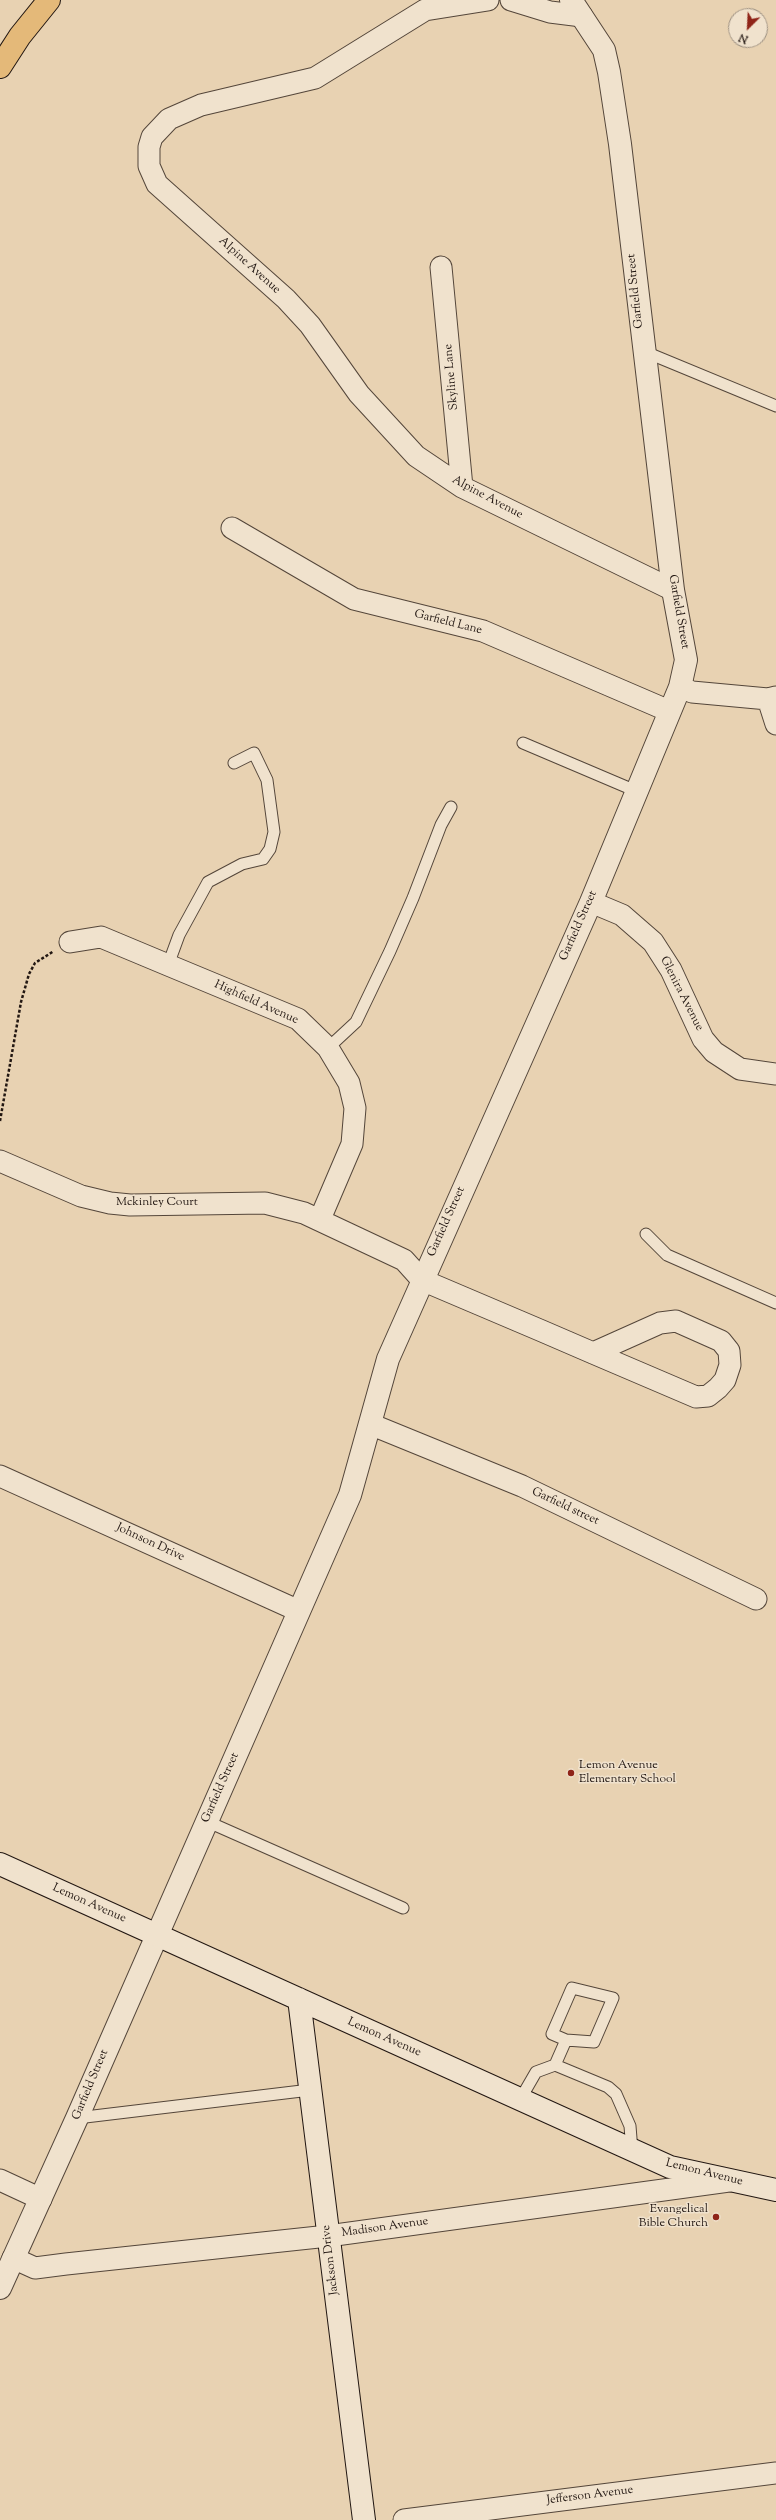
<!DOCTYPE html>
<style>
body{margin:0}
#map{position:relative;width:776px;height:2520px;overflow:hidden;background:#e8d2b2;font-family:"Sorts Mill Goudy",serif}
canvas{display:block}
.north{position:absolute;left:728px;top:8px;width:40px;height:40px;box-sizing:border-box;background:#f0e2cd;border:1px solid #9e9182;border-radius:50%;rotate:204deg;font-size:11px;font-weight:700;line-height:16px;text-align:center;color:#221712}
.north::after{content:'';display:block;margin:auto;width:14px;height:18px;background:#8f2418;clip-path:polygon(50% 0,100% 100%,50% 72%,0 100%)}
</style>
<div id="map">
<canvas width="776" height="2520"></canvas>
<div class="north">N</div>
</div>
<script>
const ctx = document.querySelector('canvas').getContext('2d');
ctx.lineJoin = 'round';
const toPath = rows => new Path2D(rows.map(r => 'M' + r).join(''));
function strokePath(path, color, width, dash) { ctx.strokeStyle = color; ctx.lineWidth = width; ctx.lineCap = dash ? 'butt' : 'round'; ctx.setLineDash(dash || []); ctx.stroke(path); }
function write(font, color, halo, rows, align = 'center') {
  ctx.font = font + ' "Sorts Mill Goudy",serif'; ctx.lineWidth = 3; ctx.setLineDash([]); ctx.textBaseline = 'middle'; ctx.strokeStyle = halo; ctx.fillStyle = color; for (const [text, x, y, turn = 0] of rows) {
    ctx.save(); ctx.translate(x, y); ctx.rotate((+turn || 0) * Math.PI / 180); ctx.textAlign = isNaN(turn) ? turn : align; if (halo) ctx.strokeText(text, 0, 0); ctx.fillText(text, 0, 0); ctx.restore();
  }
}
const service = toPath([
 [643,351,776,406],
 [523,743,636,791],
 [168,965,179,935,208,882,242,864,263,859,270,849,274,832,267,780,254,753,234,763],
 [328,1048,356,1022,390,951,413,898,441,825,451,807],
 [646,1234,667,1255,776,1303],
 [206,1821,403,1908],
 [555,2065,566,2040,594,2042,613,1998,572,1988,552,2034,566,2040],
 [521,2098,536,2072,555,2065,608,2087,616,2094,630,2126,632,2151],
 [77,2118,310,2090]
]);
const minor = toPath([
 [488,0,425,10,315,78,201,105,169,119,152,137,149,147,149,166,157,184,286,299,310,325,359,394,416,456,462,487,673,590],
 [511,0,550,12,582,16],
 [441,267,462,487],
 [232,528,354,599,483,631,669,711],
 [680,687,692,692,768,699,776,697],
 [768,699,776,724],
 [591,902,622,915,653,942,671,970,703,1039,714,1052,740,1069,776,1074],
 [70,942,101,937,168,965,298,1019,328,1048,349,1083,355,1108,352,1144,320,1219],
 [0,1161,81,1196,110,1203,130,1205,265,1203,304,1213,404,1260,422,1280,542,1331,593,1353,696,1397,708,1396,718,1388,725,1380,730,1365,729,1351,721,1341,676,1321,660,1323,593,1353],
 [370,1424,522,1486,756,1599],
 [0,1476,299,1611],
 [0,2180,41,2199],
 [13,2258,35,2268,66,2264,328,2236,729,2181],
 [404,2520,776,2473]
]);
const tertiary = toPath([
 [0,2288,77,2118,350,1495,388,1359,591,902,680,687,686,660,673,590,620,144,609,72,604,50,571,0]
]);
const secondary = toPath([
 [0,1864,670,2167,776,2190],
 [299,1999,364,2520]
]);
const motorway = toPath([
 [0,67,20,36,49,0]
]);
strokePath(service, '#54463a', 13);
strokePath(minor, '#54463a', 23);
strokePath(tertiary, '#54463a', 24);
strokePath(secondary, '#221712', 24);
strokePath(motorway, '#221712', 24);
strokePath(toPath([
 [0,1121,21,1002,29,974,35,963,54,951]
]), '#221712', 2.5, [3, 2]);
strokePath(service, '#f0e2cd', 11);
strokePath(minor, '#f0e2cd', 21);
strokePath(tertiary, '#f0e2cd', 22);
strokePath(secondary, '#f0e2cd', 22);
strokePath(motorway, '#e4b979', 22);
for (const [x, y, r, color] of [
 [571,1773,4,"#8f2418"],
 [716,2217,4,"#8f2418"]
]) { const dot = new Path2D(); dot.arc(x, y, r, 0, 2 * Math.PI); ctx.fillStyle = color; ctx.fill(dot); strokePath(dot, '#f0e2cd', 1.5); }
write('12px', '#221712', '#f0e2cd', [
 ["Alpine Avenue",249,266,42],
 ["Garfield Street",636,291,-96],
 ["Skyline Lane",452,377,-95],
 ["Alpine Avenue",487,498,28],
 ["Garfield Street",678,612,80],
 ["Garfield Lane",448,623,14],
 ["Garfield Street",579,926,-66],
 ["Glenira Avenue",681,994,63],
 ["Highfield Avenue",256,1003,24],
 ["Mckinley Court",157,1203],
 ["Garfield Street",447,1222,-66],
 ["Garfield street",565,1507,25],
 ["Johnson Drive",150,1543,25],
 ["Garfield Street",221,1788,-66],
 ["Lemon Avenue",89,1904,24],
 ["Lemon Avenue",384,2038,24],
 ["Garfield Street",91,2085,-67],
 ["Lemon Avenue",704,2173,14],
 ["Madison Avenue",385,2228,-8],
 ["Jackson Drive",331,2260,-97],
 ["Jefferson Avenue",590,2496,-7]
]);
write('12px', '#221712', '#f0e2cd', [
 ["Lemon Avenue",579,1766],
 ["Elementary School",579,1780],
 ["Evangelical",708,2210,"right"],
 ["Bible Church",708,2224,"right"]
], 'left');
</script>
